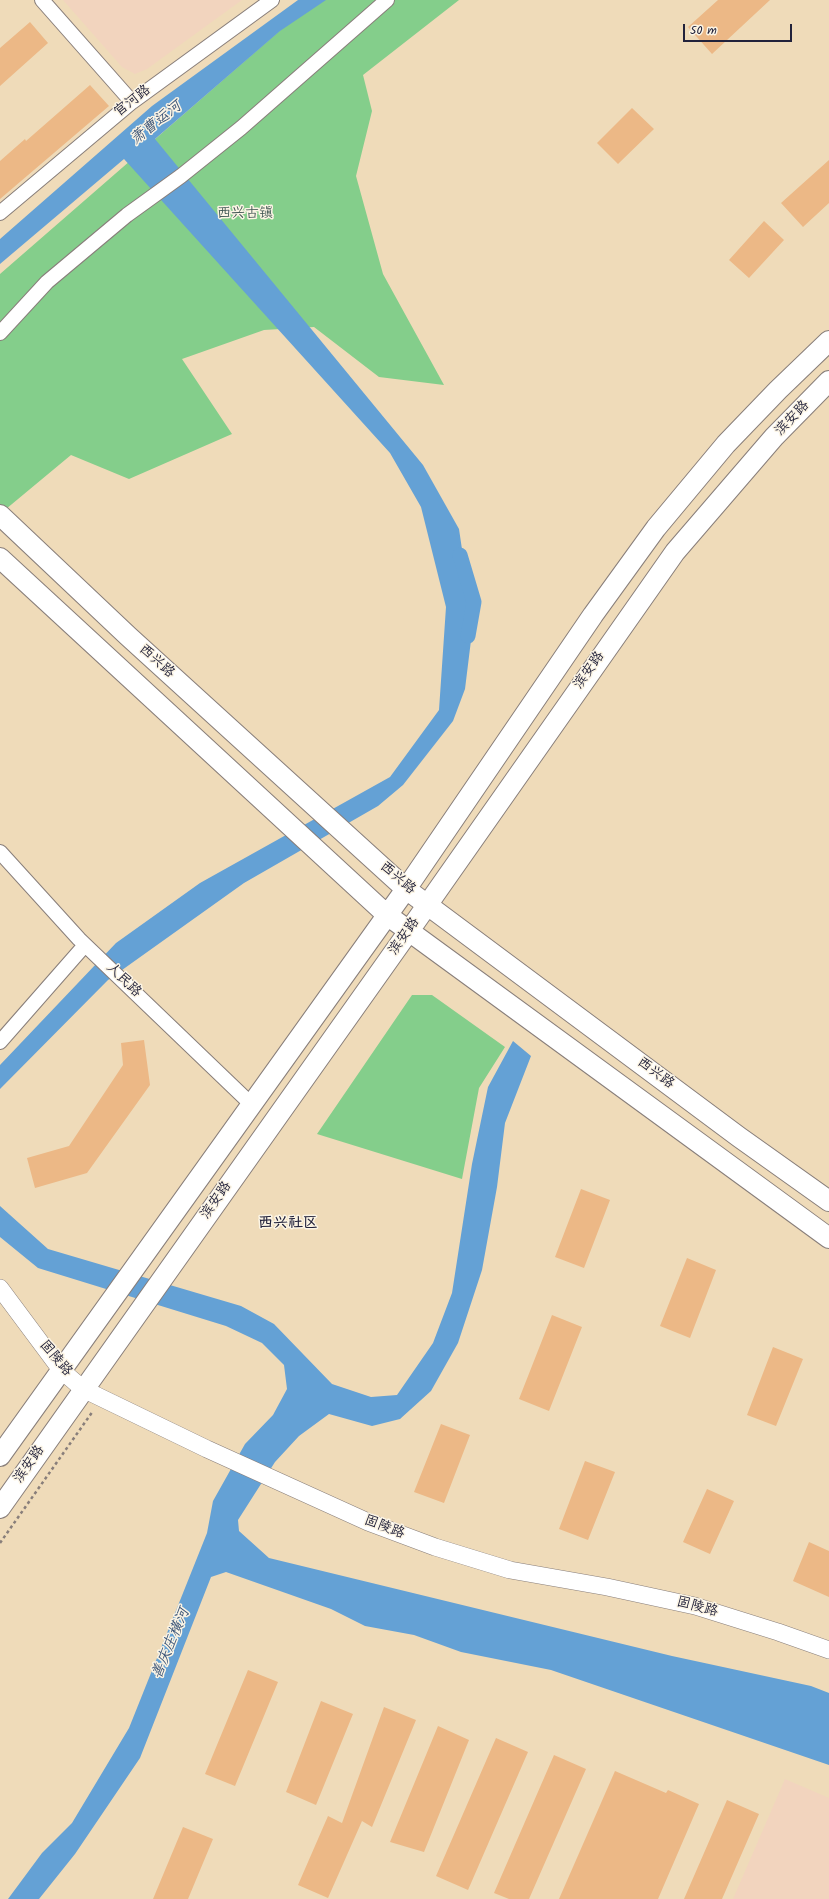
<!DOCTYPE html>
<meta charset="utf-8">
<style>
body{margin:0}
#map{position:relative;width:829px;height:1899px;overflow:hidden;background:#efdbb9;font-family:Kalam,sans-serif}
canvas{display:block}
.scale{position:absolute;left:683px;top:24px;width:109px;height:18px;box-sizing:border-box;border:2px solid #22223b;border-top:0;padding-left:5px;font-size:12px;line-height:14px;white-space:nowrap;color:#22223b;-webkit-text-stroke:3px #fcf5e5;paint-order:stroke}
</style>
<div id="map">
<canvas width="829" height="1899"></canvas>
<div class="scale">50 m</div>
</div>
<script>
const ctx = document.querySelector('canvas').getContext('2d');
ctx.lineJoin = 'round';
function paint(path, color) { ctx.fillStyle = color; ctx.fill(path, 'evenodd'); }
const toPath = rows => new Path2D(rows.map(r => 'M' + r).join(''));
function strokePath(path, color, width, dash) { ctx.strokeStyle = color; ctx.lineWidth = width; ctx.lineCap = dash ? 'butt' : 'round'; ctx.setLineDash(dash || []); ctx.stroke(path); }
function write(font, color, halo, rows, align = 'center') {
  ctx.font = font + ' Kalam,"LXGW WenKai TC",sans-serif'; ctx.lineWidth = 3; ctx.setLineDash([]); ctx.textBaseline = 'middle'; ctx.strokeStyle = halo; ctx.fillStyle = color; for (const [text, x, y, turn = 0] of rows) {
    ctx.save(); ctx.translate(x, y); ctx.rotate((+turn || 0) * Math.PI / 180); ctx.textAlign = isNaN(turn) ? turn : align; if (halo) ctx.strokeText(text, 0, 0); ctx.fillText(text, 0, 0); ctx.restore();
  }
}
paint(toPath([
 [63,0,242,0,147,69,135,74,122,67],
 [785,1779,829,1798,829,1899,733,1899]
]), '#f2d4be');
paint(toPath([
 [315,0,459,0,363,75,372,111,356,176,383,274,444,385,379,377,314,327,264,330,182,359,232,434,129,479,71,455,0,514,0,274],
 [412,995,432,995,505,1047,479,1088,462,1179,317,1134]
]), '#84ce8b');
paint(toPath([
 [298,0,326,0,280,31,155,139,423,465,459,529,473,624,465,689,453,721,403,785,378,806,244,883,108,980,0,1089,0,1065,116,943,200,883,390,777,439,710,446,607,421,507,390,453,124,159,0,264,0,239,152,106],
 [513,1041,531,1056,505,1123,497,1187,482,1270,458,1343,431,1391,400,1419,372,1426,329,1414,299,1436,275,1462,238,1520,239,1531,269,1558,672,1656,811,1686,829,1693,829,1765,551,1670,461,1652,414,1635,365,1626,331,1609,226,1572,211,1577,140,1758,75,1854,39,1899,8,1899,42,1853,72,1823,129,1728,207,1533,213,1501,245,1444,273,1415,287,1389,284,1365,262,1343,226,1326,38,1268,0,1237,0,1206,48,1249,241,1306,274,1324,332,1384,371,1397,397,1395,433,1343,452,1293,472,1164,488,1087]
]), '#64a1d5');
strokePath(toPath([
 [460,555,474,602,468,636]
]), '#64a1d5', 15);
paint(toPath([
 [718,0,770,0,712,54,688,27],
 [30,22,48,43,0,86,0,48],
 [90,85,109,106,0,199,0,161,25,139,26,141],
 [632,108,654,129,618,164,597,143],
 [829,160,829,203,803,227,781,203],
 [764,221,784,240,749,278,729,260],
 [144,1040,150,1085,87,1173,35,1188,27,1158,69,1146,123,1065,121,1043],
 [581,1189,610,1200,584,1268,555,1257],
 [687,1258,716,1270,690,1338,660,1326],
 [552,1315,582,1327,549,1411,519,1399],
 [773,1347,803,1359,776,1426,747,1415],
 [441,1424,470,1435,444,1503,414,1492],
 [585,1461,615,1472,588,1540,559,1529],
 [707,1489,734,1501,710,1554,683,1542],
 [809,1542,829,1551,829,1597,793,1581],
 [248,1670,278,1682,235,1786,205,1774],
 [321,1701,353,1714,316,1805,286,1792],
 [384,1707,416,1720,372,1827,362,1821,328,1898,298,1885,328,1816,342,1823],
 [438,1726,469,1740,424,1852,390,1842],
 [496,1738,528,1752,468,1890,436,1876],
 [554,1755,586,1769,529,1899,509,1899,494,1893],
 [615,1771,666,1793,668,1790,699,1804,658,1899,559,1899],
 [727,1800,759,1814,722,1899,684,1899],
 [183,1827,213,1839,188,1899,153,1899]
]), '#ecb886');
const minor = toPath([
 [42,0,132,102],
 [0,213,132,102,272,0],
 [0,333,47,282,127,215,181,176,241,128,387,0],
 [0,852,79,939,251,1104],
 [0,1042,85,945]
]);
const tertiary = toPath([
 [0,1288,61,1370,83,1389,207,1449,368,1522,435,1547,510,1570,607,1587,695,1606,778,1632,829,1650]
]);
const secondary = toPath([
 [0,515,128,636,406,889,739,1137,829,1201],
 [0,558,387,915,829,1238],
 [0,1456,406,889,593,615,656,528,726,444,778,390,829,341],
 [0,1508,409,931,675,552,774,437,829,381]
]);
strokePath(minor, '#887e7a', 16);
strokePath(tertiary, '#887e7a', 18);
strokePath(secondary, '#887e7a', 22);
strokePath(toPath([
 [0,1543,93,1411]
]), '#887e7a', 2.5, [3, 3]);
strokePath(minor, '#fff', 14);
strokePath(tertiary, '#fff', 17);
strokePath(secondary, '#fff', 20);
write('14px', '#22223b', '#fcf5e5', [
 ["官河路",133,102,-38],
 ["滨安路",793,419,-46],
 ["西兴路",156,662,42],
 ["滨安路",590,671,-55],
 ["西兴路",397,879,40],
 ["滨安路",405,937,-55],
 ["人民路",123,981,44],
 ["西兴路",655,1074,37],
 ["滨安路",217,1201,-55],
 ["固陵路",55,1359,50],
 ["滨安路",30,1465,-55],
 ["固陵路",384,1528,21],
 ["固陵路",697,1608,15]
]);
write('14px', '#3f5653', '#fcf5e5', [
 ["西兴古镇",245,215]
]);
write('italic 15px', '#3c5579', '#fcf5e5', [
 ["萧曹运河",157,124,-38],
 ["善庆庄横河",172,1644,-67]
]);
write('bold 15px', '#22223b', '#fcf5e5', [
 ["西兴社区",288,1224]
]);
</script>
